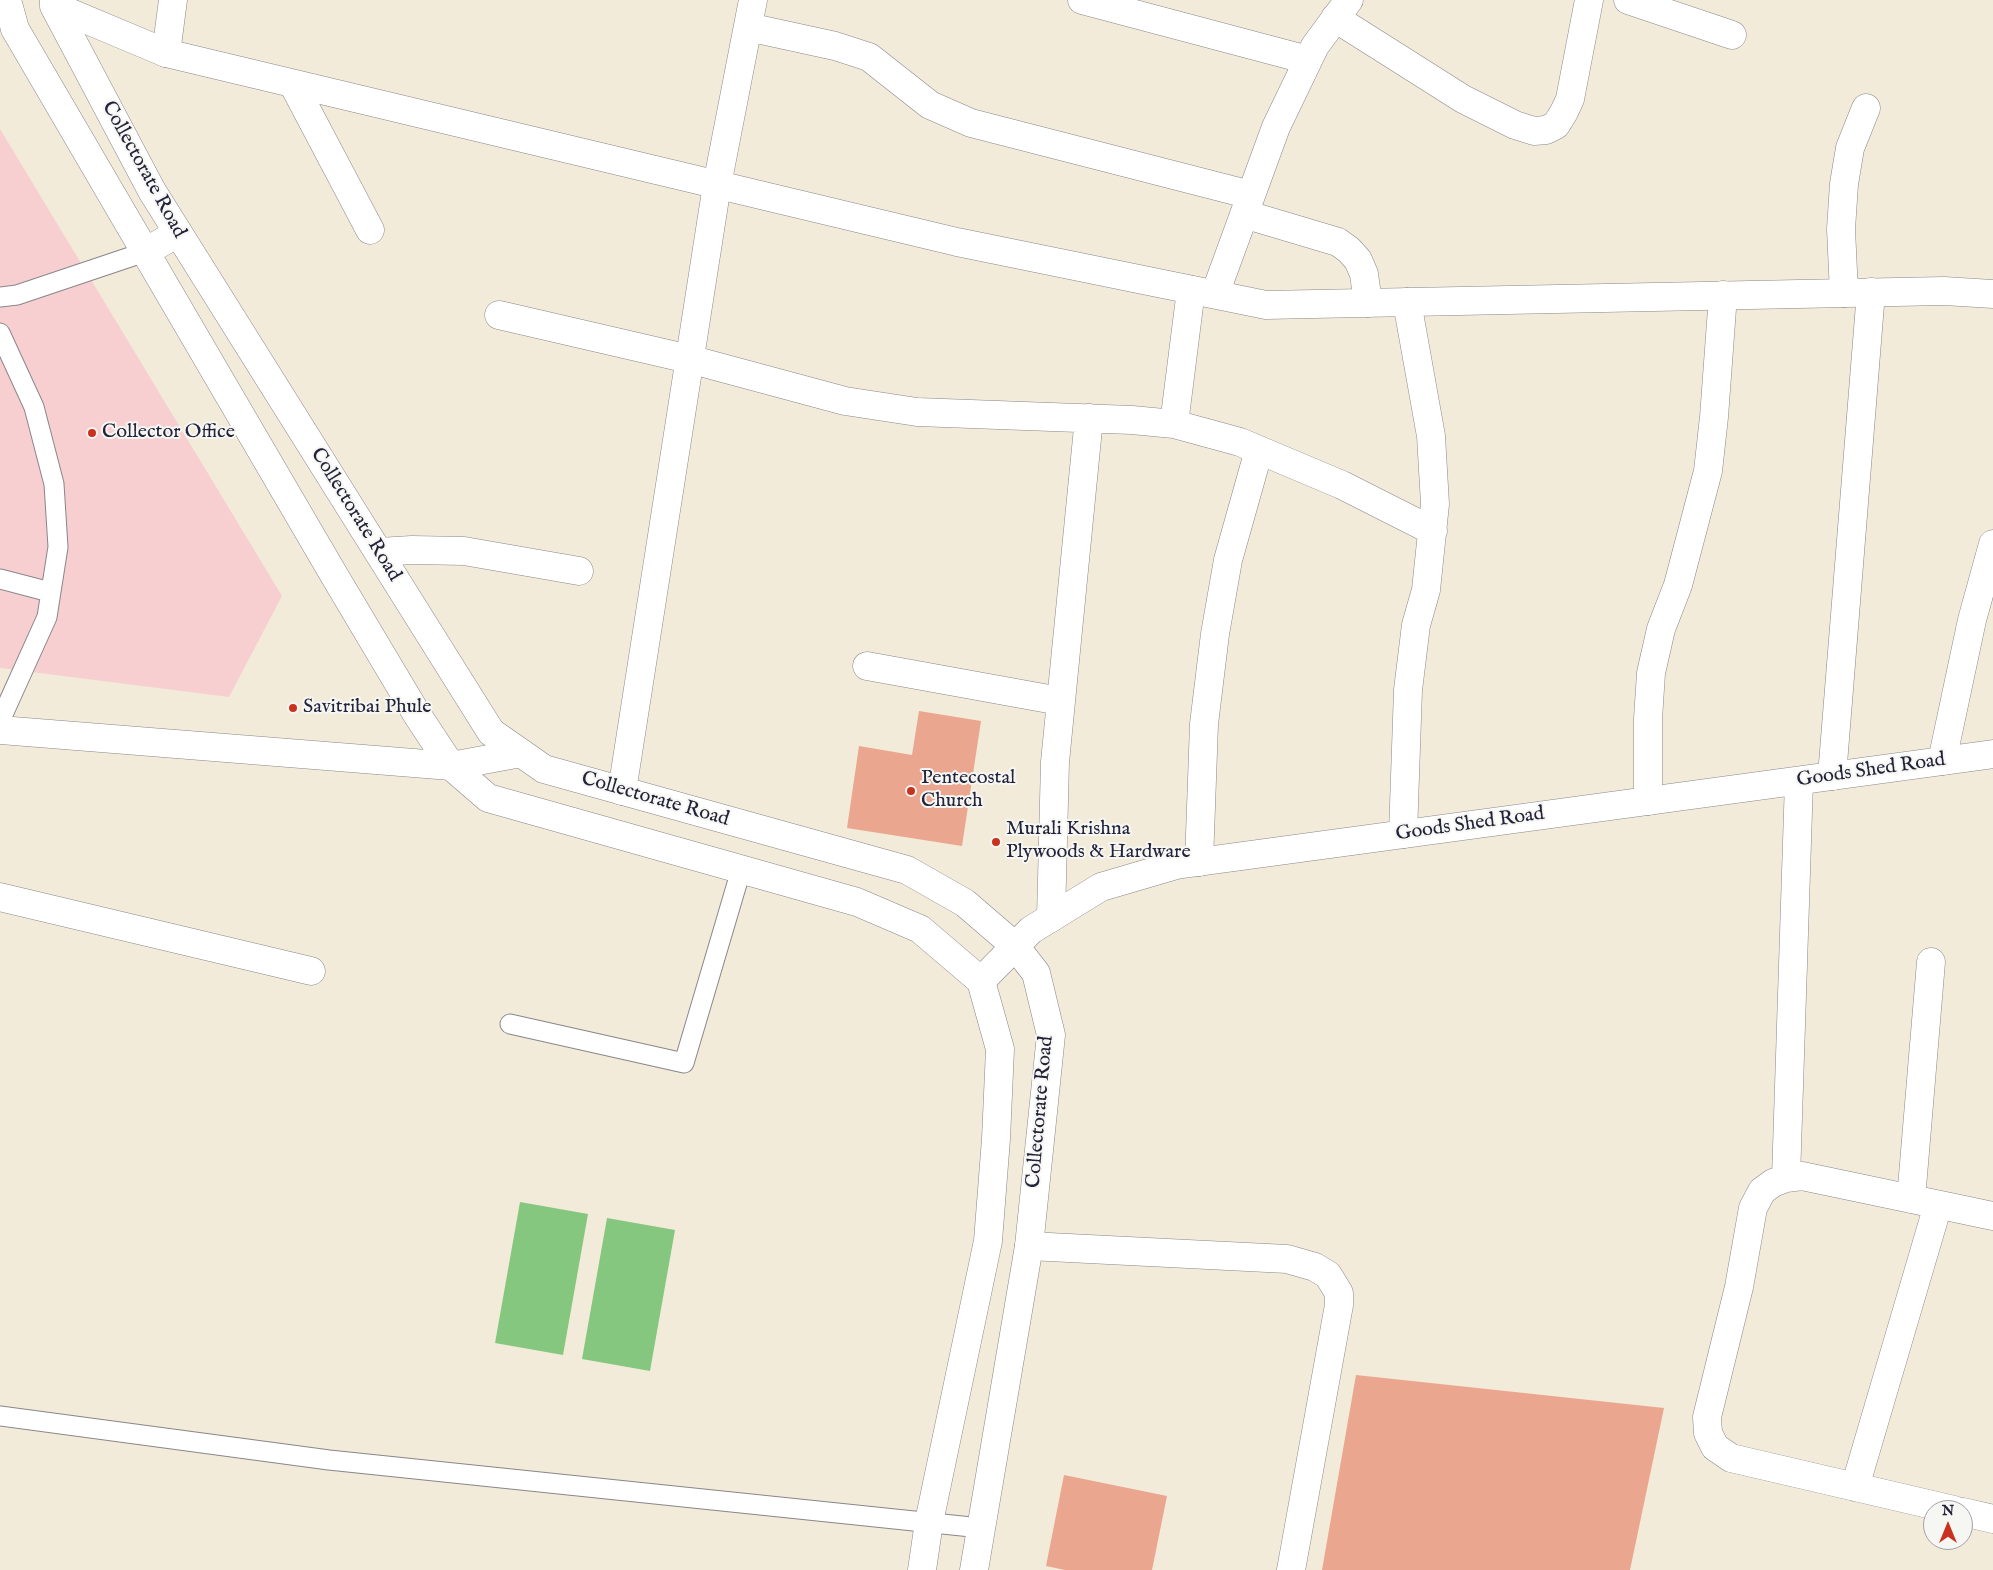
<!DOCTYPE html>
<style>
body{margin:0}
#map{position:relative;width:1993px;height:1570px;overflow:hidden;background:#f2ebd9;font-family:"IM FELL English",serif}
canvas{display:block}
.north{position:absolute;left:1923px;top:1500px;width:50px;height:50px;box-sizing:border-box;background:#f6f6f2;border:1px solid #a1a1a9;border-radius:50%;rotate:0deg;font-size:14px;font-weight:700;line-height:20px;text-align:center;color:#22223b}
.north::after{content:'';display:block;margin:auto;width:18px;height:22px;background:#c8321e;clip-path:polygon(50% 0,100% 100%,50% 72%,0 100%)}
</style>
<div id="map">
<canvas width="1993" height="1570"></canvas>
<div class="north">N</div>
</div>
<script>
const ctx = document.querySelector('canvas').getContext('2d');
ctx.lineJoin = 'round';
function paint(path, color) { ctx.fillStyle = color; ctx.fill(path, 'evenodd'); }
const toPath = rows => new Path2D(rows.map(r => 'M' + r).join(''));
function strokePath(path, color, width, dash) { ctx.strokeStyle = color; ctx.lineWidth = width; ctx.lineCap = dash ? 'butt' : 'round'; ctx.setLineDash(dash || []); ctx.stroke(path); }
function write(font, color, halo, rows, align = 'center') {
  ctx.font = font + ' "IM FELL English",serif'; ctx.lineWidth = 4; ctx.setLineDash([]); ctx.textBaseline = 'middle'; ctx.strokeStyle = halo; ctx.fillStyle = color; for (const [text, x, y, turn = 0] of rows) {
    ctx.save(); ctx.translate(x, y); ctx.rotate((+turn || 0) * Math.PI / 180); ctx.textAlign = isNaN(turn) ? turn : align; if (halo) ctx.strokeText(text, 0, 0); ctx.fillText(text, 0, 0); ctx.restore();
  }
}
paint(toPath([
 [0,129,282,596,229,697,0,668]
]), '#f7cfd0');
paint(toPath([
 [520,1202,588,1214,563,1355,495,1343],
 [607,1218,675,1230,650,1371,582,1359]
]), '#86c77f');
paint(toPath([
 [919,711,981,721,962,846,847,828,859,746,912,755],
 [1356,1375,1664,1408,1630,1570,1322,1570],
 [1064,1475,1167,1496,1152,1570,1065,1570,1046,1566]
]), '#eba690');
const service = toPath([
 [0,297,17,295,145,252],
 [0,333,34,407,54,484,58,547,47,617,0,721],
 [0,579,50,592],
 [510,1024,684,1063,741,870],
 [0,1416,329,1460,981,1528]
]);
const minor = toPath([
 [1082,0,1308,60],
 [1628,0,1732,35],
 [1335,18,1463,99,1515,125,1534,131,1546,130,1556,125,1564,112,1570,99,1589,0],
 [748,27,835,46,869,57,930,105,971,123,1251,195],
 [166,53,173,0],
 [293,84,370,230],
 [1244,214,1338,242,1349,250,1358,260,1364,274,1368,303],
 [1844,293,1841,229,1844,184,1850,148,1866,108],
 [1215,294,1276,127,1315,46,1349,0],
 [499,315,689,359,845,401,917,412,1132,420,1174,424,1240,442,1342,485,1433,531],
 [1174,424,1191,290],
 [379,552,412,550,464,551,579,571],
 [867,666,1060,701],
 [1942,761,1972,620,1993,544],
 [1832,776,1871,292],
 [622,791,717,185,753,0],
 [1648,801,1648,719,1651,673,1661,629,1678,585,1708,471,1714,417,1723,295],
 [1403,834,1408,690,1416,625,1426,590,1435,504,1431,436,1407,302],
 [1199,862,1204,724,1215,634,1228,560,1259,450],
 [0,897,311,971],
 [1051,918,1055,762,1089,418],
 [1786,1178,1799,781],
 [1911,1199,1931,962],
 [1029,1246,1287,1259,1315,1267,1328,1275,1339,1293,1339,1305,1291,1570],
 [1855,1487,1938,1205],
 [1954,1510,1731,1458,1715,1447,1708,1433,1707,1417,1739,1287,1753,1208,1762,1191,1773,1183,1786,1178,1802,1176,1993,1216],
 [1963,1512,1993,1519]
]);
const tertiary = toPath([
 [7,0,15,29,334,575,418,716,451,766,488,798,857,902,920,929,981,981,1000,1049,996,1139,988,1241,929,1522,922,1570],
 [54,0,54,6,152,191,491,732,544,769,907,870,965,903,1015,946,1036,973,1051,1035,1029,1246,974,1570],
 [54,6,166,53,957,242,1266,305,1944,291,1993,294],
 [0,730,451,766,521,753],
 [981,981,1031,930,1101,887,1176,865,1993,754]
]);
const primary = toPath([
 [145,252,178,233]
]);
strokePath(service, '#8a868a', 21);
strokePath(minor, '#8a868a', 29);
strokePath(tertiary, '#8a868a', 29);
strokePath(primary, '#8a868a', 29);
strokePath(service, '#fff', 19);
strokePath(minor, '#fff', 28);
strokePath(tertiary, '#fff', 28);
strokePath(primary, '#fff', 28);
for (const [x, y, r, color] of [
 [92,433,5,"#c8321e"],
 [293,708,5,"#c8321e"],
 [911,791,5,"#c8321e"],
 [996,842,5,"#c8321e"]
]) { const dot = new Path2D(); dot.arc(x, y, r, 0, 2 * Math.PI); ctx.fillStyle = color; ctx.fill(dot); strokePath(dot, '#f6f6f2', 2); }
write('20px', '#22223b', '#f6f6f2', [
 ["Collectorate Road",143,170,61],
 ["Collectorate Road",355,515,58],
 ["Goods Shed Road",1871,771,-8],
 ["Collectorate Road",655,800,16],
 ["Goods Shed Road",1470,825,-8],
 ["Collectorate Road",1041,1112,-85]
]);
write('20px', '#22223b', '#f6f6f2', [
 ["Collector Office",102,433],
 ["Savitribai Phule",303,708],
 ["Pentecostal",921,779],
 ["Church",921,802],
 ["Murali Krishna",1006,830],
 ["Plywoods & Hardware",1006,853]
], 'left');
</script>
